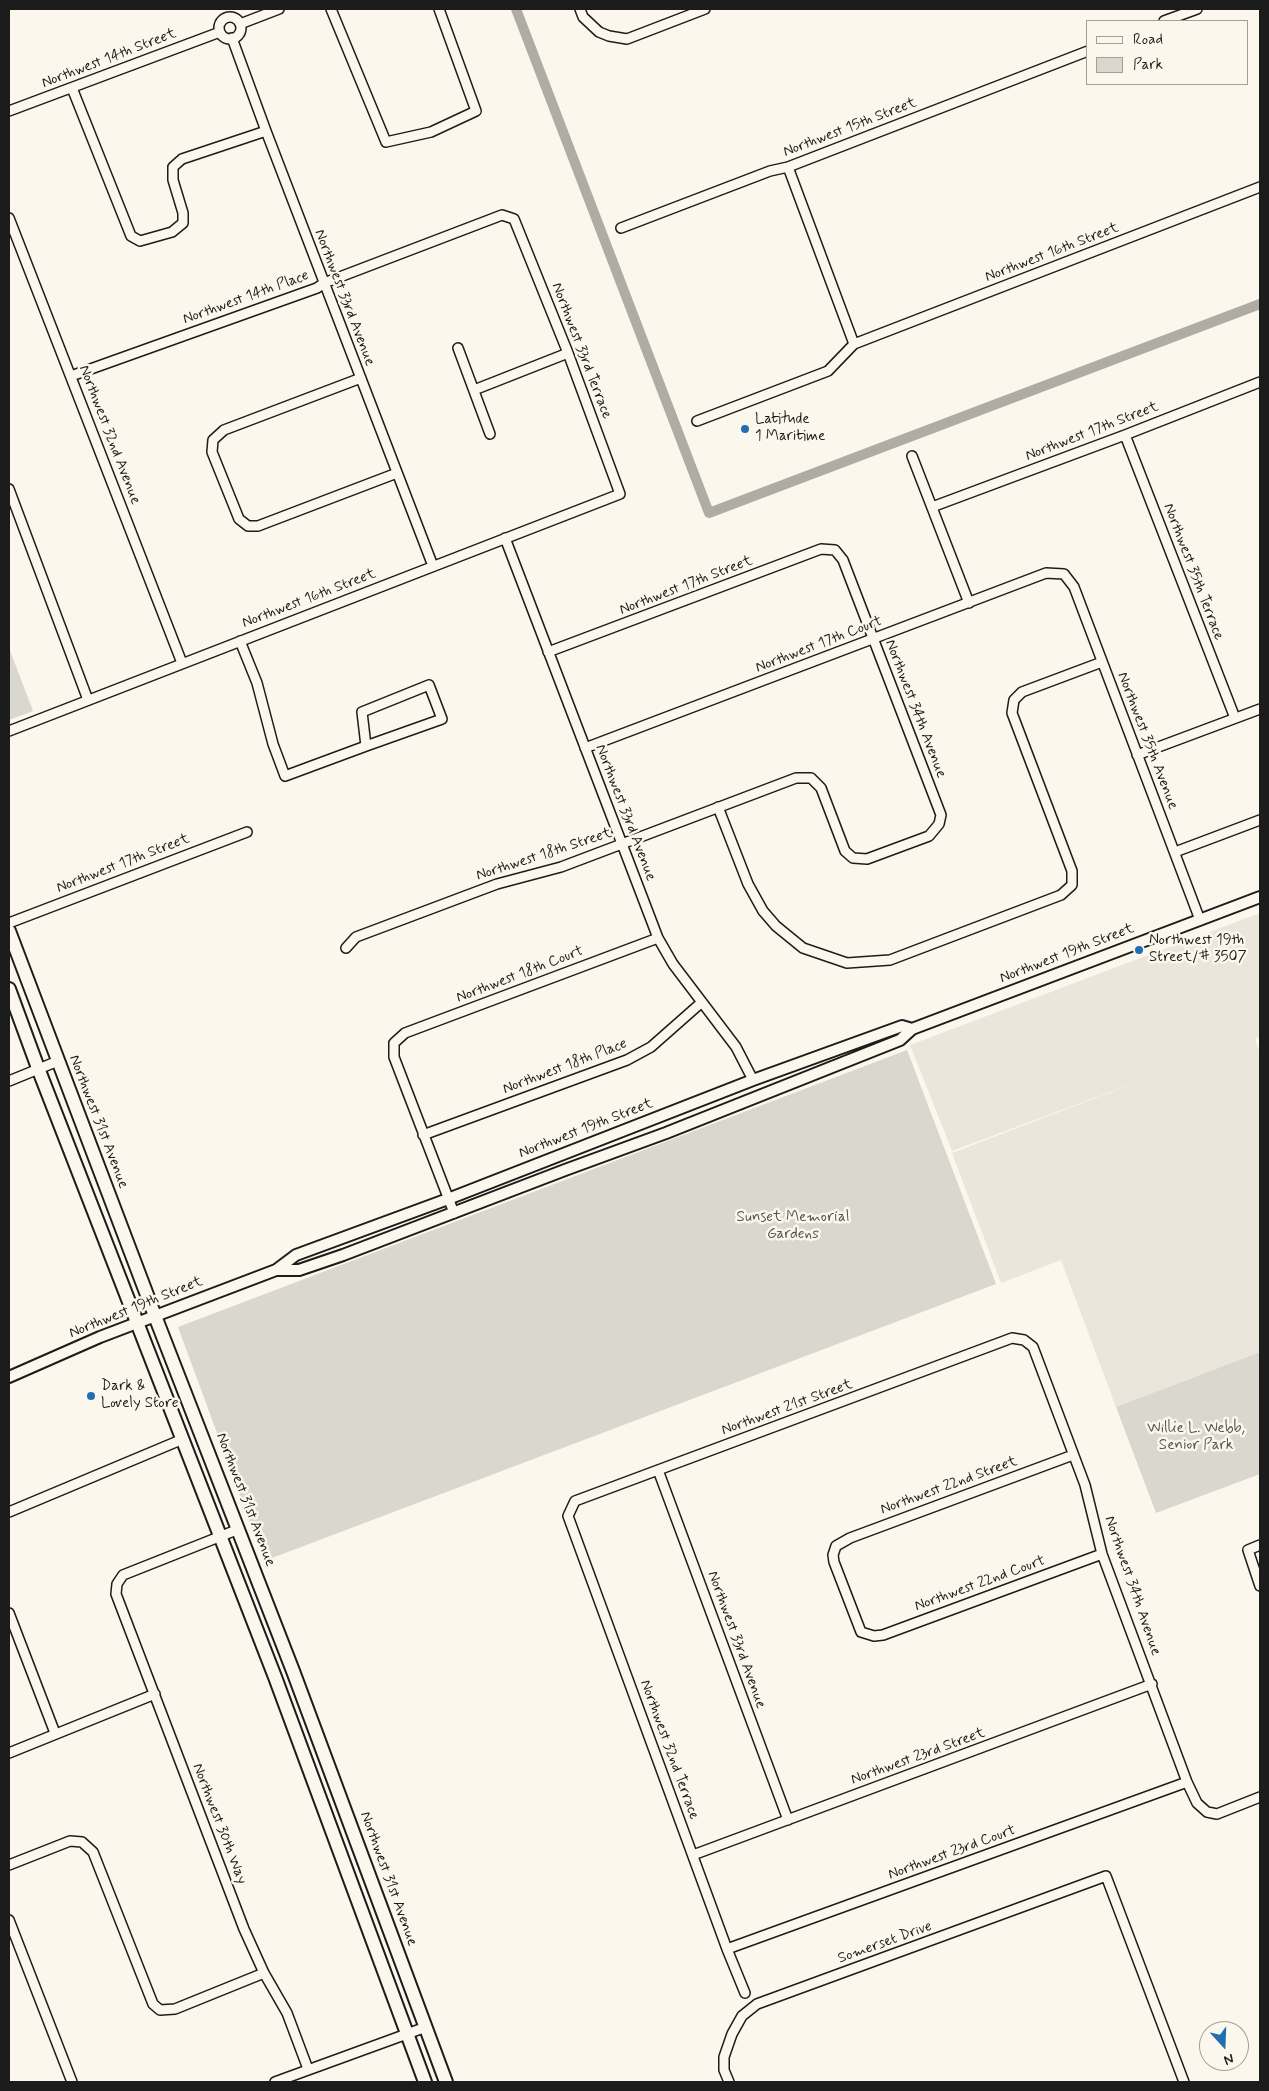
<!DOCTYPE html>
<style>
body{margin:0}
#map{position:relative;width:1269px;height:2091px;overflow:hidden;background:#fbf7ec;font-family:Mynerve,sans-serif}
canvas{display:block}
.frame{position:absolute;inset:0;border:10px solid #1c1c1c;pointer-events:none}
.legend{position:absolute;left:1086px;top:20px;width:162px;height:65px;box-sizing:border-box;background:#fbf7ec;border:1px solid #a29f99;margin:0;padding:6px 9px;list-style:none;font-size:15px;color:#1c1c1c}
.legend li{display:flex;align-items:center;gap:10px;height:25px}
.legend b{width:25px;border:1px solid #a29f99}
.north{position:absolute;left:1199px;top:2021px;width:50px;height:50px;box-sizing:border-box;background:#fbf7ec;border:1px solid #a29f99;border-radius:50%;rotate:160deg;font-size:14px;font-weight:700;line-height:20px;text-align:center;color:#1c1c1c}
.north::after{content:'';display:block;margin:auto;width:18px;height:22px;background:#1f6fb2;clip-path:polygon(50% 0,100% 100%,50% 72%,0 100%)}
</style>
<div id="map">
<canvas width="1269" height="2091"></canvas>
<div class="frame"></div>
<ul class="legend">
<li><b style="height:6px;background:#fbf7ec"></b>Road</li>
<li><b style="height:14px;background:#dad7ce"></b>Park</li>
</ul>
<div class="north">N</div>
</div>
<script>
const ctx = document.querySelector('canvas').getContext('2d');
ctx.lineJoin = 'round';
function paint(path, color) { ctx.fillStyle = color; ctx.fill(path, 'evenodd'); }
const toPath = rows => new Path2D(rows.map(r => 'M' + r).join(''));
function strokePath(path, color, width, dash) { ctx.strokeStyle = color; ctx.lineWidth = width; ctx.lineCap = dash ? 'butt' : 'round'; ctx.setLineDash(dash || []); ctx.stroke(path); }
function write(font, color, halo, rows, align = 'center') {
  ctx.font = font + ' Mynerve,sans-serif'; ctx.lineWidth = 5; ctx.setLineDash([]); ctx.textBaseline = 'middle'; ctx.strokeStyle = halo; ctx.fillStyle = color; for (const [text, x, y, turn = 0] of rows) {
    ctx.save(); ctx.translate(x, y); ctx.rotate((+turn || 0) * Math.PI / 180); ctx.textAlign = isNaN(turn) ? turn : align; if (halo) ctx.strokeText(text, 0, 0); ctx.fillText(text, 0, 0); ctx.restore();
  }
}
paint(toPath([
 [1260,913,1260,1036,1255,1039,1260,1054,1260,1352,1116,1407,1061,1260,1001,1283,952,1153,1153,1076,952,1151,910,1045]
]), '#eae6dc');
paint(toPath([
 [9,648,33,711,9,720],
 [907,1050,996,1284,264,1561,178,1327],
 [1260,1352,1260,1474,1156,1513,1116,1407]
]), '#dad7ce');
strokePath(toPath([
 [516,9,709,513,1260,304]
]), '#afaca5', 10);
const minor = toPath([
 [331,9,386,142,431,132,476,111,439,9],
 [580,9,583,17,599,32,609,36,627,39,705,9],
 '219 28a11 11 0 1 1 22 0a11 11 0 1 1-22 0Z',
 [1164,21,1197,9],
 [240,24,279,9],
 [232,38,266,131,433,566],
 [72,88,131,236,140,241,172,232,183,223,183,213,173,180,173,167,182,159,266,131],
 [9,111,220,32],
 [788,167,854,344],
 [9,218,182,663],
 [621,228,770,171,788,167,1088,51],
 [458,348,490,434],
 [361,378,224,430,213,440,212,452,239,519,248,526,258,526,397,473],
 [474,390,568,353],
 [697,421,828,371,854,344,1260,187],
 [1125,435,1235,718],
 [912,456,969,603],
 [9,489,88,700],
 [932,507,1125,435,1260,382],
 [505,538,658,938,673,964,736,1047,753,1080],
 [240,641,257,683,273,744,285,776,366,746],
 [429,685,442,719,366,746,362,712,429,685],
 [9,731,620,494,568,353,514,219,502,215,324,283,317,288,71,376],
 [585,748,1046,573,1064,574,1074,587,1200,920],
 [1137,755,1260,709],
 [718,807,748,884,763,911,776,926,803,948,847,963,890,960,1061,895,1072,885,1072,871,1012,713,1014,700,1022,692,1102,662],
 [1175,852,1260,820],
 [9,923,247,832],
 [346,948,356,937,497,884,561,867,796,778,811,778,821,788,845,851,853,858,867,859,929,836,939,824,941,815,843,560,835,550,821,549,548,652],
 [9,1081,58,1061],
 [423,1135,627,1060,651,1047,702,1002],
 [454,1213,394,1057,394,1043,405,1033,658,938],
 [1073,1455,850,1538,836,1546,833,1555,834,1562,861,1632,874,1636,883,1635,1102,1554],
 [658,1470,788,1820],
 [9,1512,183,1439],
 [239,1529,123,1575,117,1584,116,1594,244,1929,264,1973,287,2013,308,2069],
 [1260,1545,1248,1550,1260,1586],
 [9,1613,55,1733],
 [9,1753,155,1694],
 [693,1855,1152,1684],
 [9,1865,70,1841,82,1842,93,1852,153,2004,160,2010,175,2009,264,1973],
 [9,1920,72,2082],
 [727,1949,1187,1782],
 [745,1993,727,1949,568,1516,575,1501,1012,1338,1024,1340,1033,1347,1085,1485,1102,1554,1187,1782,1197,1803,1207,1812,1217,1814,1260,1797],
 [275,2082,426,2027],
 [729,2082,724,2070,724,2057,732,2034,742,2016,757,2004,1106,1876,1184,2082]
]);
const tertiary = toPath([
 [276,1270,299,1270,343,1255,565,1170,666,1133,900,1040,912,1029,1260,897],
 [9,1377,100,1337,276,1270,296,1255,448,1199,753,1080,902,1026,912,1029]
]);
const primary = toPath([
 [9,931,155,1316,293,1671,446,2082],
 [9,989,38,1068,275,1677,425,2082]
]);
strokePath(minor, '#1c1c1c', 12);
strokePath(tertiary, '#1c1c1c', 14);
strokePath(primary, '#1c1c1c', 16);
strokePath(minor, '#fbf7ec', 9);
strokePath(tertiary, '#fbf7ec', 10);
strokePath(primary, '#fbf7ec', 12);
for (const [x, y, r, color] of [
 [745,429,5,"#1f6fb2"],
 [1139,950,5,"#1f6fb2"],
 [91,1396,5,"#1f6fb2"]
]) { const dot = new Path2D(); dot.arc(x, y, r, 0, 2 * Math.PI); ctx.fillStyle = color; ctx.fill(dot); strokePath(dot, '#fbf7ec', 2); }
write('15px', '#1c1c1c', '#fbf7ec', [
 ["Northwest 14th Street",109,59,-21],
 ["Northwest 15th Street",850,128,-21],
 ["Northwest 16th Street",1052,253,-21],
 ["Northwest 14th Place",246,298,-20],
 ["Northwest 33rd Avenue",344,298,69],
 ["Northwest 33rd Terrace",581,351,69],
 ["Northwest 17th Street",1092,432,-21],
 ["Northwest 32nd Avenue",109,435,69],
 ["Northwest 35th Terrace",1193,572,69],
 ["Northwest 17th Street",686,586,-21],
 ["Northwest 16th Street",309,599,-21],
 ["Northwest 17th Court",819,645,-21],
 ["Northwest 34th Avenue",915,709,69],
 ["Northwest 35th Avenue",1147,741,69],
 ["Northwest 33rd Avenue",625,813,69],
 ["Northwest 18th Street",544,855,-18],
 ["Northwest 17th Street",123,864,-21],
 ["Northwest 19th Street",1067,954,-21],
 ["Northwest 18th Court",520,975,-21],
 ["Northwest 18th Place",565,1067,-21],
 ["Northwest 31st Avenue",98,1122,69],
 ["Northwest 19th Street",586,1129,-21],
 ["Northwest 19th Street",136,1308,-22],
 ["Northwest 21st Street",787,1408,-20],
 ["Northwest 22nd Street",949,1486,-20],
 ["Northwest 31st Avenue",245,1500,69],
 ["Northwest 22nd Court",980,1584,-20],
 ["Northwest 34th Avenue",1132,1586,71],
 ["Northwest 33rd Avenue",736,1640,70],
 ["Northwest 32nd Terrace",669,1750,70],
 ["Northwest 23rd Street",918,1757,-20],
 ["Northwest 30th Way",219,1824,69],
 ["Northwest 23rd Court",952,1853,-20],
 ["Northwest 31st Avenue",388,1879,70],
 ["Somerset Drive",885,1943,-20]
]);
write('15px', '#1c1c1c', '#fbf7ec', [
 ["Latitude",755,420],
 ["1 Maritime",755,437],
 ["Northwest 19th",1149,941],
 ["Street/# 3507",1149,958],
 ["Dark &",101,1387],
 ["Lovely Store",101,1404]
], 'left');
write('15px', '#555451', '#fbf7ec', [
 ["Sunset Memorial",793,1218],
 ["Gardens",793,1235],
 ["Willie L. Webb,",1196,1429],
 ["Senior Park",1196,1446]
]);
</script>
